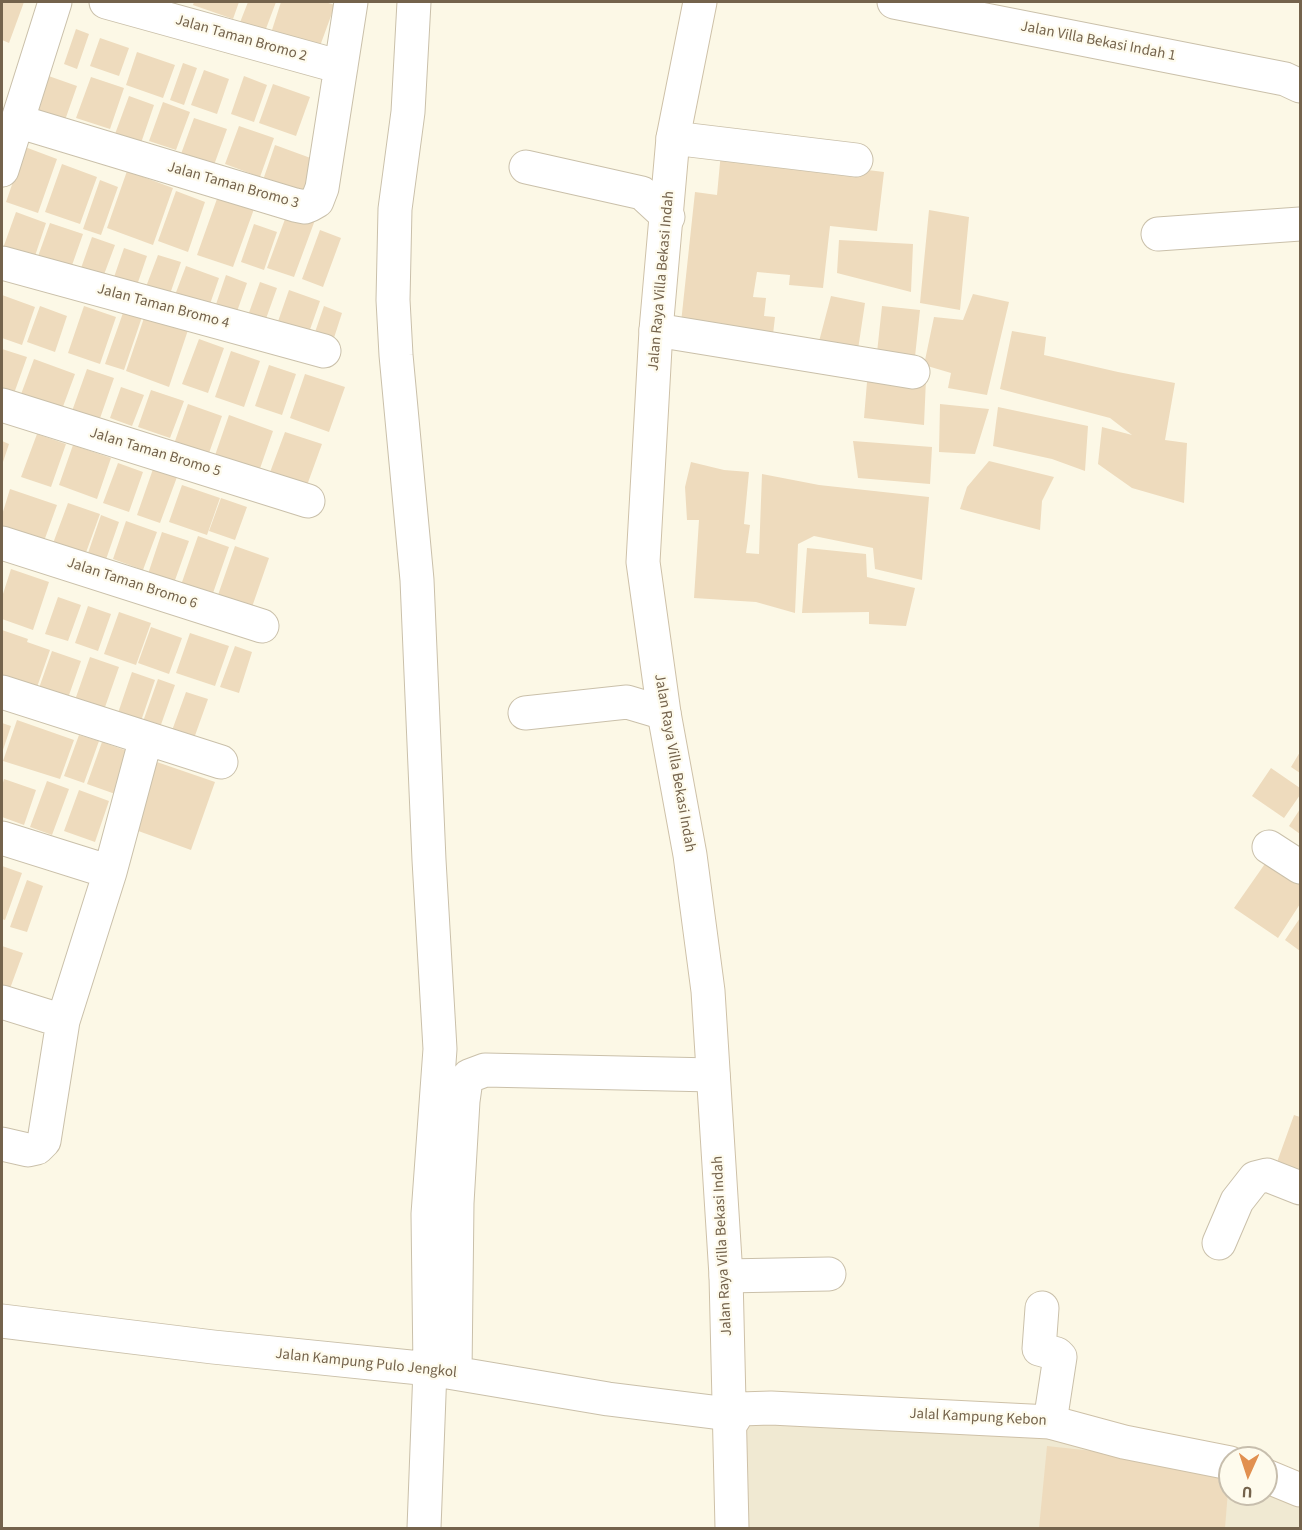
<!DOCTYPE html>
<style>
body{margin:0}
#map{position:relative;width:1302px;height:1530px;overflow:hidden;background:#fcf8e6;font-family:"Source Sans 3",sans-serif}
canvas{display:block}
.frame{position:absolute;inset:0;border:3px solid #74634c;pointer-events:none}
.north{position:absolute;left:1218px;top:1446px;width:60px;height:60px;box-sizing:border-box;background:#fefbed;border:2px solid #c7bead;border-radius:50%;rotate:183deg;font-size:16px;font-weight:700;line-height:24px;text-align:center;color:#74634c}
.north::after{content:'';display:block;margin:auto;width:21px;height:27px;background:#e19050;clip-path:polygon(50% 0,100% 100%,50% 72%,0 100%)}
</style>
<div id="map">
<canvas width="1302" height="1530"></canvas>
<div class="frame"></div>
<div class="north">U</div>
</div>
<script>
const ctx = document.querySelector('canvas').getContext('2d');
ctx.lineJoin = 'round';
function paint(path, color) { ctx.fillStyle = color; ctx.fill(path, 'evenodd'); }
const toPath = rows => new Path2D(rows.map(r => 'M' + r).join(''));
function strokePath(path, color, width, dash) { ctx.strokeStyle = color; ctx.lineWidth = width; ctx.lineCap = dash ? 'butt' : 'round'; ctx.setLineDash(dash || []); ctx.stroke(path); }
function write(font, color, halo, rows, align = 'center') {
  ctx.font = font + ' "Source Sans 3",sans-serif'; ctx.lineWidth = 4.5; ctx.setLineDash([]); ctx.textBaseline = 'middle'; ctx.strokeStyle = halo; ctx.fillStyle = color; for (const [text, x, y, turn = 0] of rows) {
    ctx.save(); ctx.translate(x, y); ctx.rotate((+turn || 0) * Math.PI / 180); ctx.textAlign = isNaN(turn) ? turn : align; if (halo) ctx.strokeText(text, 0, 0); ctx.fillText(text, 0, 0); ctx.restore();
  }
}
paint(toPath([
 [740,1409,852,1411,1230,1463,1230,1494,1266,1494,1266,1476,1300,1490,1300,1528,732,1528]
]), '#f0e9d2');
paint(toPath([
 [2,2,24,2,9,43,2,40],
 [194,2,239,2,233,19,193,5],
 [248,2,276,2,264,34,239,25],
 [281,2,325,2,335,5,320,46,272,30],
 [76,29,89,34,77,69,64,64],
 [100,38,129,48,119,76,90,66],
 [137,52,175,65,163,98,126,85],
 [183,63,197,68,184,105,170,100],
 [204,70,229,79,217,114,191,105],
 [43,74,77,86,64,123,30,111],
 [244,76,267,85,254,122,231,114],
 [91,77,124,88,110,129,76,118],
 [273,84,310,97,296,136,259,123],
 [129,96,154,105,141,143,115,134],
 [163,102,190,112,176,150,149,141],
 [194,118,227,129,214,165,181,154],
 [239,126,274,138,260,177,225,164],
 [275,145,316,160,303,198,262,183],
 [25,147,57,159,38,213,6,202],
 [721,152,884,172,877,231,830,226,823,288,789,285,790,275,757,272,753,297,766,298,764,316,775,317,772,343,680,332,695,192,717,195],
 [62,164,97,177,80,224,45,212],
 [127,171,173,188,153,245,107,228],
 [100,180,118,187,101,235,83,229],
 [176,191,205,202,188,252,158,241],
 [218,196,254,209,233,267,197,255],
 [929,210,969,217,960,310,920,303],
 [288,211,315,220,294,277,267,268],
 [16,212,46,223,33,262,2,251],
 [50,223,83,234,70,271,37,259],
 [254,224,277,232,264,270,241,262],
 [320,230,341,238,323,287,302,279],
 [92,237,115,245,102,280,80,271],
 [839,240,913,244,911,292,837,273],
 [124,248,147,256,135,291,112,283],
 [158,255,181,262,168,300,144,292],
 [186,266,219,278,209,307,175,295],
 [226,275,247,283,233,323,212,316],
 [260,282,277,288,263,327,246,321],
 [289,290,320,301,306,341,275,330],
 [973,294,1009,302,987,395,948,388,951,373,924,365,934,317,963,320],
 [2,295,35,307,22,345,2,338],
 [831,296,865,303,857,356,817,349],
 [40,306,67,316,55,352,27,342],
 [84,306,116,317,100,364,68,353],
 [324,306,342,313,332,344,313,338],
 [882,306,920,310,914,366,876,362],
 [124,310,142,317,124,370,105,364],
 [145,315,188,330,169,387,126,371],
 [1012,331,1046,337,1044,355,1118,372,1175,383,1165,440,1187,443,1184,503,1132,488,1098,464,1102,427,1132,435,1110,418,1000,389],
 [199,339,224,348,208,393,182,384],
 [2,349,27,357,12,399,2,395],
 [231,351,260,361,244,407,215,397],
 [34,359,75,374,61,412,20,397],
 [269,365,296,374,282,415,255,406],
 [87,369,114,378,98,424,71,414],
 [868,370,926,379,924,425,864,418],
 [305,374,345,387,329,432,290,418],
 [121,387,144,395,132,426,110,418],
 [151,390,184,401,170,438,138,427],
 [188,404,222,416,208,456,174,444],
 [940,404,989,409,975,454,939,452],
 [998,407,1088,426,1085,471,1052,459,993,446],
 [229,415,273,431,256,480,212,464],
 [285,432,322,444,306,488,269,475],
 [37,434,66,444,51,487,21,477],
 [2,441,9,444,2,465],
 [853,441,932,447,930,484,858,478],
 [73,445,111,458,97,499,59,485],
 [989,461,1054,477,1042,501,1040,530,960,509,967,487],
 [691,462,724,470,749,472,744,524,750,525,746,553,759,554,762,474,819,485,929,497,922,580,875,569,873,548,814,536,798,544,795,613,756,602,694,598,699,520,687,520,685,487],
 [118,463,143,472,129,512,103,503],
 [153,469,177,477,160,523,137,515],
 [182,485,220,498,207,535,169,522],
 [10,489,57,505,43,544,2,530,2,515],
 [221,498,247,507,235,540,209,531],
 [68,503,100,514,84,558,52,546],
 [101,515,119,522,103,568,85,562],
 [126,521,157,532,143,570,113,559],
 [162,532,189,541,174,583,148,574],
 [198,536,229,547,212,596,181,585],
 [235,546,269,558,252,607,218,595],
 [807,548,866,554,867,577,915,588,906,626,869,624,869,612,802,613],
 [11,569,49,582,33,630,2,619,2,597],
 [58,597,81,605,68,641,45,634],
 [88,606,111,614,98,651,75,643],
 [119,612,151,623,136,665,104,654],
 [151,627,182,638,169,674,138,663],
 [2,630,28,639,27,642,50,650,36,690,2,684],
 [190,633,229,646,215,686,176,673],
 [235,646,252,652,239,693,220,687],
 [52,651,81,661,68,698,39,688],
 [90,657,119,667,104,710,75,700],
 [132,672,155,680,141,721,118,713],
 [158,679,175,685,157,736,140,730],
 [186,692,208,699,192,744,170,736],
 [17,720,74,740,60,779,3,761],
 [2,723,11,726,2,753],
 [79,735,99,741,84,783,64,776],
 [102,742,133,753,118,795,87,784],
 [1300,752,1300,773,1291,767],
 [154,761,215,782,191,850,130,828],
 [1271,768,1300,788,1300,795,1284,818,1252,796],
 [4,779,36,790,24,825,2,817,2,786],
 [47,781,69,789,52,835,30,827],
 [79,790,109,801,95,842,64,831],
 [1300,809,1300,834,1289,826],
 [1269,858,1300,880,1300,904,1278,938,1234,908],
 [2,866,22,873,5,920,2,919],
 [27,880,43,886,27,932,10,927],
 [1300,918,1300,951,1285,940],
 [2,946,23,953,8,994,2,991],
 [1294,1115,1300,1117,1300,1174,1276,1165],
 [1047,1446,1230,1466,1225,1528,1039,1528]
]), '#eedbbd');
const street = toPath([
 [106,2,341,67],
 [414,2,408,112,395,209,393,300,396,355,417,580,429,860,440,1049,428,1214,430,1369,424,1528],
 [894,2,1285,79,1300,86],
 [17,121,295,205,305,207,310,205,317,201,322,188,351,2],
 [673,138,856,160],
 [526,167,642,193,668,217],
 [2,170,55,2],
 [1158,234,1300,224],
 [2,263,324,351],
 [656,330,913,372],
 [2,405,308,501],
 [2,543,262,626],
 [2,692,221,762],
 [525,713,627,702,664,713],
 [2,838,110,872],
 [1269,847,1300,867],
 [2,1002,63,1021],
 [2,1144,28,1150,37,1148,44,1141,63,1021,110,872,146,738],
 [1219,1243,1237,1201,1255,1178,1267,1175,1300,1188],
 [726,1276,829,1274],
 [1042,1308,1039,1349,1057,1354,1060,1357,1050,1422],
 [2,1321,213,1347,430,1369,608,1399,729,1414],
 [455,1373,457,1203,463,1101,466,1080,469,1076,485,1070,713,1075]
]);
const secondary = toPath([
 [700,2,673,138,656,330,643,562,664,713,690,855,708,991,726,1276,732,1528],
 [730,1425,740,1409,771,1408,1050,1422,1124,1442,1230,1463],
 [1266,1476,1300,1490]
]);
strokePath(street, '#cac0aa', 35);
strokePath(secondary, '#cec1a8', 35);
strokePath(street, '#fff', 33);
strokePath(secondary, '#fff', 33);
write('15px', '#74634c', '#fefbed', [
 ["Jalan Taman Bromo 2",241,39,16],
 ["Jalan Villa Bekasi Indah 1",1098,42,11],
 ["Jalan Taman Bromo 3",233,186,16],
 ["Jalan Raya Villa Bekasi Indah",662,281,-85],
 ["Jalan Taman Bromo 4",163,307,15],
 ["Jalan Taman Bromo 5",155,453,17],
 ["Jalan Taman Bromo 6",132,584,18],
 ["Jalan Raya Villa Bekasi Indah",674,763,80],
 ["Jalan Raya Villa Bekasi Indah",723,1246,-93],
 ["Jalan Kampung Pulo Jengkol",366,1364,6],
 ["Jalal Kampung Kebon",978,1418,3]
]);
</script>
